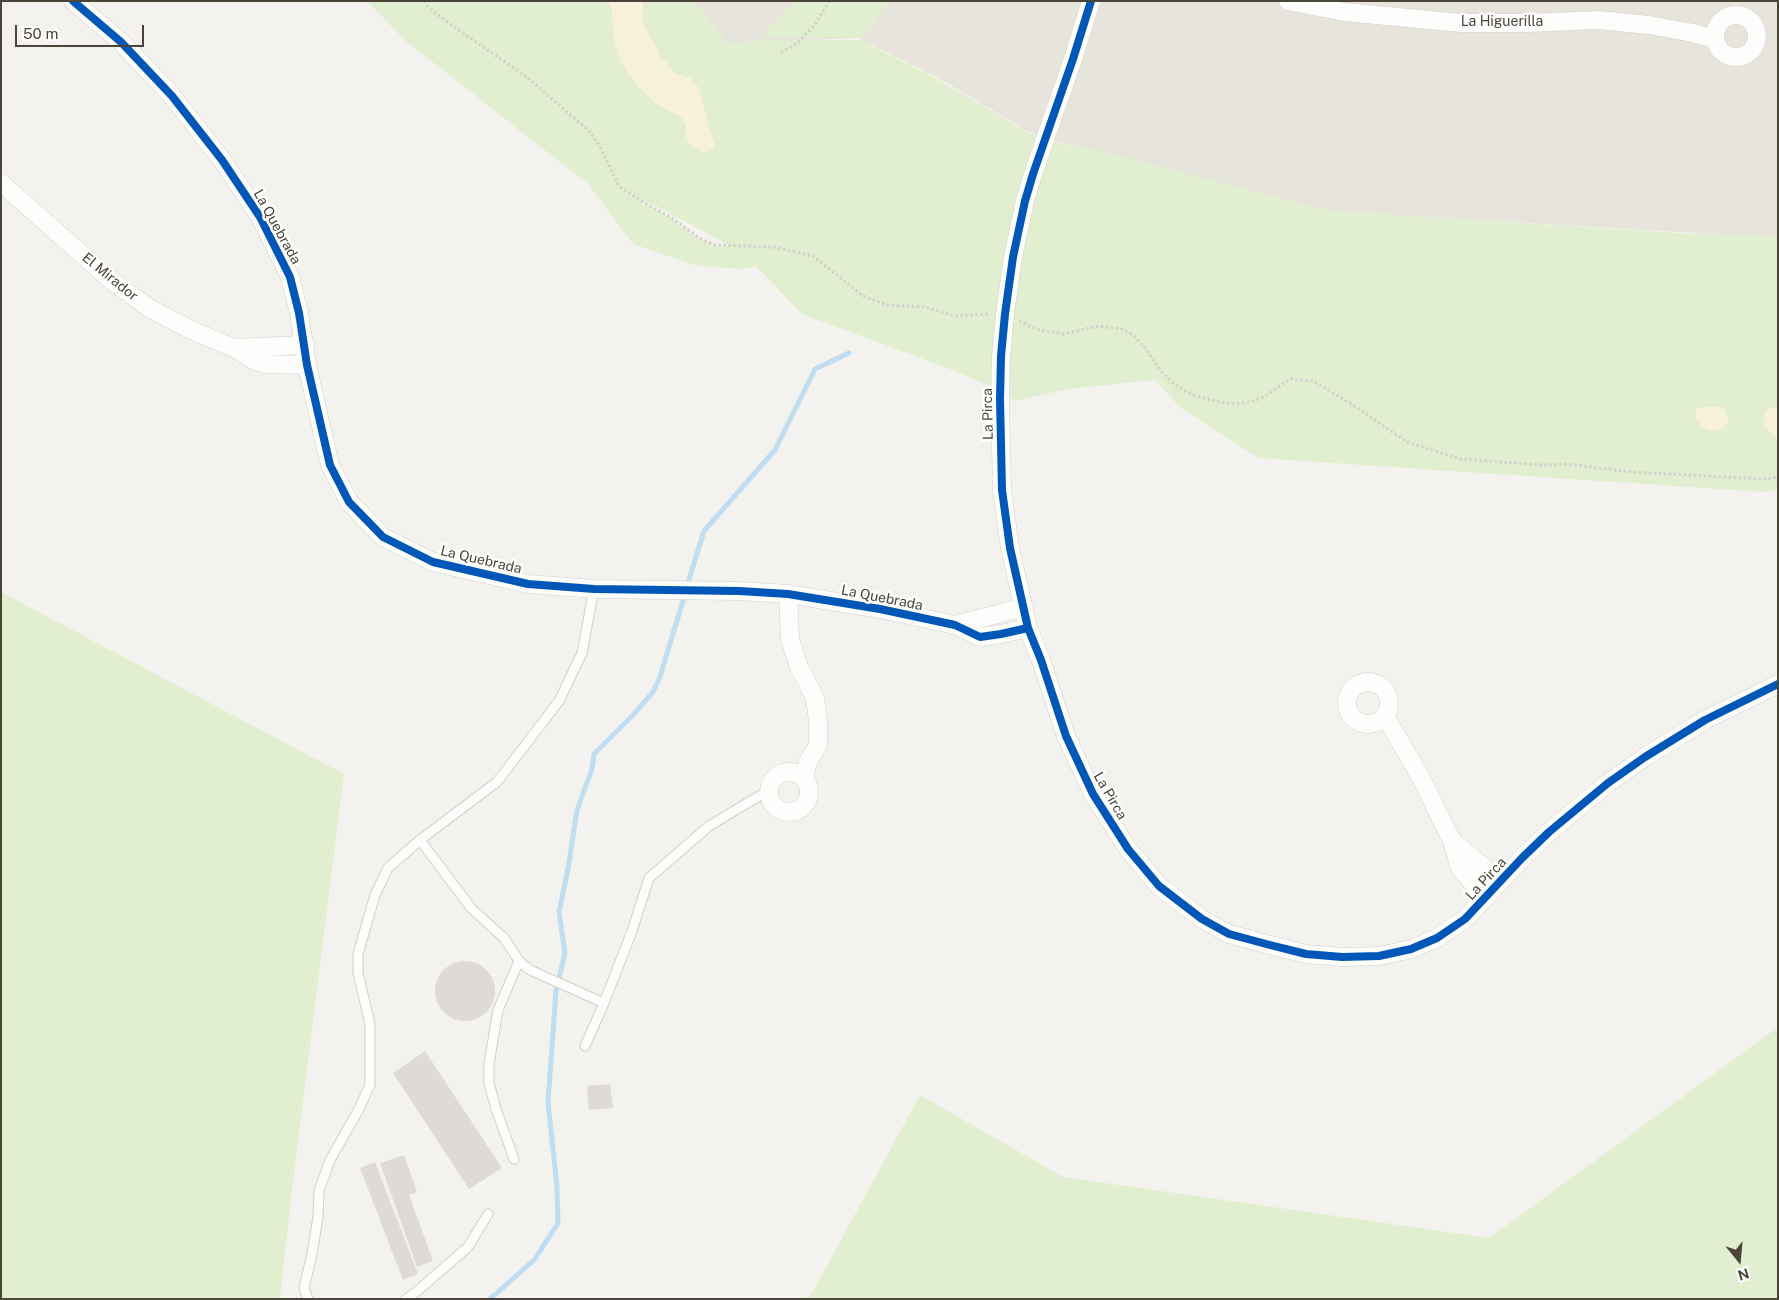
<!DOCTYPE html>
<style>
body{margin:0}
#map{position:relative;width:1779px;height:1300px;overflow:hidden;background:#f4f2ee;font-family:"Public Sans",sans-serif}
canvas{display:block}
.frame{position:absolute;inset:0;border:2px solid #4b4439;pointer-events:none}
.north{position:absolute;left:1714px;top:1235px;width:50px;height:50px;-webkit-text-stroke:4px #fff;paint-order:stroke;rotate:163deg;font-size:14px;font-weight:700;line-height:20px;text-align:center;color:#4b4439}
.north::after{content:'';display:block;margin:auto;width:18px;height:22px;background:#4b4439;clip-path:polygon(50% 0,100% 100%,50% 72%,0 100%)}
.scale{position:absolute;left:15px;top:25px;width:129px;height:22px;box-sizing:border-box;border:2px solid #4b4439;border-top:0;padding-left:6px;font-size:15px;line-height:18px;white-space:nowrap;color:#4b4439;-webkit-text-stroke:4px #fff;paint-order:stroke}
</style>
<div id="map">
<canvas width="1779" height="1300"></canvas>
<div class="frame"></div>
<div class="north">N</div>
<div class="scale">50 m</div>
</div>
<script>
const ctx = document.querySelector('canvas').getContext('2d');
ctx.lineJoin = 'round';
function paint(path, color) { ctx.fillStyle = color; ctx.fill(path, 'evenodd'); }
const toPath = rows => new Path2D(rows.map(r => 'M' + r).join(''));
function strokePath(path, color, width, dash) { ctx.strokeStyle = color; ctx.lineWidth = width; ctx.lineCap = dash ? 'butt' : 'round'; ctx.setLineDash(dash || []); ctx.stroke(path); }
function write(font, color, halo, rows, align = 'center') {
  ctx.font = font + ' "Public Sans",sans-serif'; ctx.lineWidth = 5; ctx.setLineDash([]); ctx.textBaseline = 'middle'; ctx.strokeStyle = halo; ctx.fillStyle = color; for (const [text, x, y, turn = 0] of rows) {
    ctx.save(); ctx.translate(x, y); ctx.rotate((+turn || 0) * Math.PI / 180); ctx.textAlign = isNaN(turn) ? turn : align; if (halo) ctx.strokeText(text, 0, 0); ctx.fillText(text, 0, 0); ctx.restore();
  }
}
paint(toPath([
 [693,1,1778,1,1778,238,1329,211,1071,146,1027,131,935,76,858,38,728,43]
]), '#e7e4dc');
paint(toPath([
 [367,1,694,1,728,43,764,40,862,40,874,47,934,77,1027,132,1071,147,1073,144,1331,211,1695,234,1778,236,1778,489,1765,492,1258,458,1181,408,1155,380,1068,389,1019,400,1011,399,1011,396,963,374,802,314,756,266,743,269,698,266,633,244,589,185,407,42],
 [638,201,656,206,731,246,715,246,698,239,672,219],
 [794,1,891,1,863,38,762,37],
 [1,592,344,774,292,1190,280,1299,1,1299],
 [1778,1027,1778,1299,804,1299,811,1295,920,1095,1063,1177,1489,1238]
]), '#e1eecf');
paint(toPath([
 [608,1,643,1,643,23,661,56,674,73,690,78,699,88,710,130,715,144,712,150,703,153,691,146,685,135,686,126,681,117,656,104,636,84,620,62,613,35,612,10],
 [1710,406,1723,407,1729,419,1724,428,1714,432,1704,428,1695,418,1696,409],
 [1771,407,1778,410,1778,437,1774,436,1763,425,1766,410]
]), '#f7f0da');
strokePath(toPath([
 [687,586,704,531,775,450,815,369,849,353],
 [490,1299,535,1259,558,1223,557,1187,548,1102,556,991,565,953,559,912,568,869,577,810,592,769,594,754,632,716,653,692,660,677,685,594]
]), '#c0ddf1', 5);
paint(toPath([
 '435 991a30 30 0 1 1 60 0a30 30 0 1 1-60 0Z',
 [425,1051,502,1168,469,1189,393,1073],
 [610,1084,613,1108,589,1110,587,1086],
 [404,1155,417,1192,409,1195,433,1261,417,1267,380,1163],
 [375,1162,418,1274,403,1280,360,1168]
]), '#dedbd6');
const lane = toPath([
 [420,840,471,908,504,938,519,961,530,970,604,1003],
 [585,1046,604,1003,632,931,649,878,709,826,769,790],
 [514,1159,496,1109,489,1083,489,1064,498,1010,519,961],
 [308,1299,304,1288,312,1254,318,1217,319,1191,330,1160,358,1111,370,1085,370,1024,358,973,358,954,375,895,388,868,420,840,497,782,559,701,582,653,594,589],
 [406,1299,415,1293,468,1247,488,1214]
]);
const street = toPath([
 [73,1,121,42,172,96,222,160,260,217,290,277,299,313,307,365,330,465,349,502,383,537,433,562,528,584,594,589,739,591,788,594,880,609,955,625,980,637,1001,634,1028,628],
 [1091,1,1073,59,1033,174,1025,201,1013,257,1005,314,1001,356,1000,399,1002,490,1010,548,1028,628,1041,660,1066,736,1093,794,1128,849,1159,886,1202,919,1229,934,1270,945,1306,954,1342,957,1379,956,1411,949,1437,938,1465,919,1522,858,1549,832,1608,783,1645,757,1705,720,1778,684],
 [1288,1,1344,12,1462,23,1527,23,1599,20,1649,25,1693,33,1715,39],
 '1715 36a21 21 0 1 1 42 0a21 21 0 1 1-42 0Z',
 [1,183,112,281,149,308,191,330,234,348,253,360,265,364,307,365],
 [234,348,305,345],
 [788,594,790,639,799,667,815,698,818,721,818,745,808,762,804,777],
 [955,625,1024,607],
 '1347 703a21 21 0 1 1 42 0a21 21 0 1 1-42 0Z',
 [1385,716,1420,776,1452,841,1460,868,1485,897],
 '769 792a20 20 0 1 1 40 0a20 20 0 1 1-40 0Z',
 [1452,841,1500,881]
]);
strokePath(lane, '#d2d0cb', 11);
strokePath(street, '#d2d0cb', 19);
strokePath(toPath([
 [424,1,428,7,457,29,527,77,588,130,599,145,619,186,644,203,672,218,699,238,715,245,774,247,813,256,863,296,887,305,924,307,956,316,990,314],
 [781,53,797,43,815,25,829,1],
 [1019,321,1039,330,1063,334,1099,326,1122,329,1133,335,1146,349,1159,369,1175,385,1193,395,1215,401,1233,404,1250,402,1264,397,1290,379,1313,381,1350,403,1407,442,1460,459,1544,465,1567,464,1631,472,1767,479,1778,477]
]), '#d3d2cc', 3, [2.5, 2.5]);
strokePath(lane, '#fdfdfc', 9);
strokePath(street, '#fdfdfc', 18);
strokePath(toPath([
 [73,1,121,42,172,96,222,160,260,217,290,277,299,313,307,365,330,465,349,502,383,537,433,562,528,584,594,589,739,591,788,594,880,609,955,625,980,637,1001,634,1028,628],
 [1091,1,1073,59,1033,174,1025,201,1013,257,1005,314,1001,356,1000,399,1002,490,1010,548,1028,628,1041,660,1066,736,1093,794,1128,849,1159,886,1202,919,1229,934,1270,945,1306,954,1342,957,1379,956,1411,949,1437,938,1465,919,1522,858,1549,832,1608,783,1645,757,1705,720,1778,684]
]), '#0057b8', 8);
write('14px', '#4b4439', '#fff', [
 ["La Higuerilla",1502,22],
 ["La Quebrada",277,227,61],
 ["El Mirador",110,277,39],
 ["La Pirca",988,414,-91],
 ["La Quebrada",481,560,13],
 ["La Quebrada",882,598,11],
 ["La Pirca",1110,796,60],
 ["La Pirca",1486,879,-47]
]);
</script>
